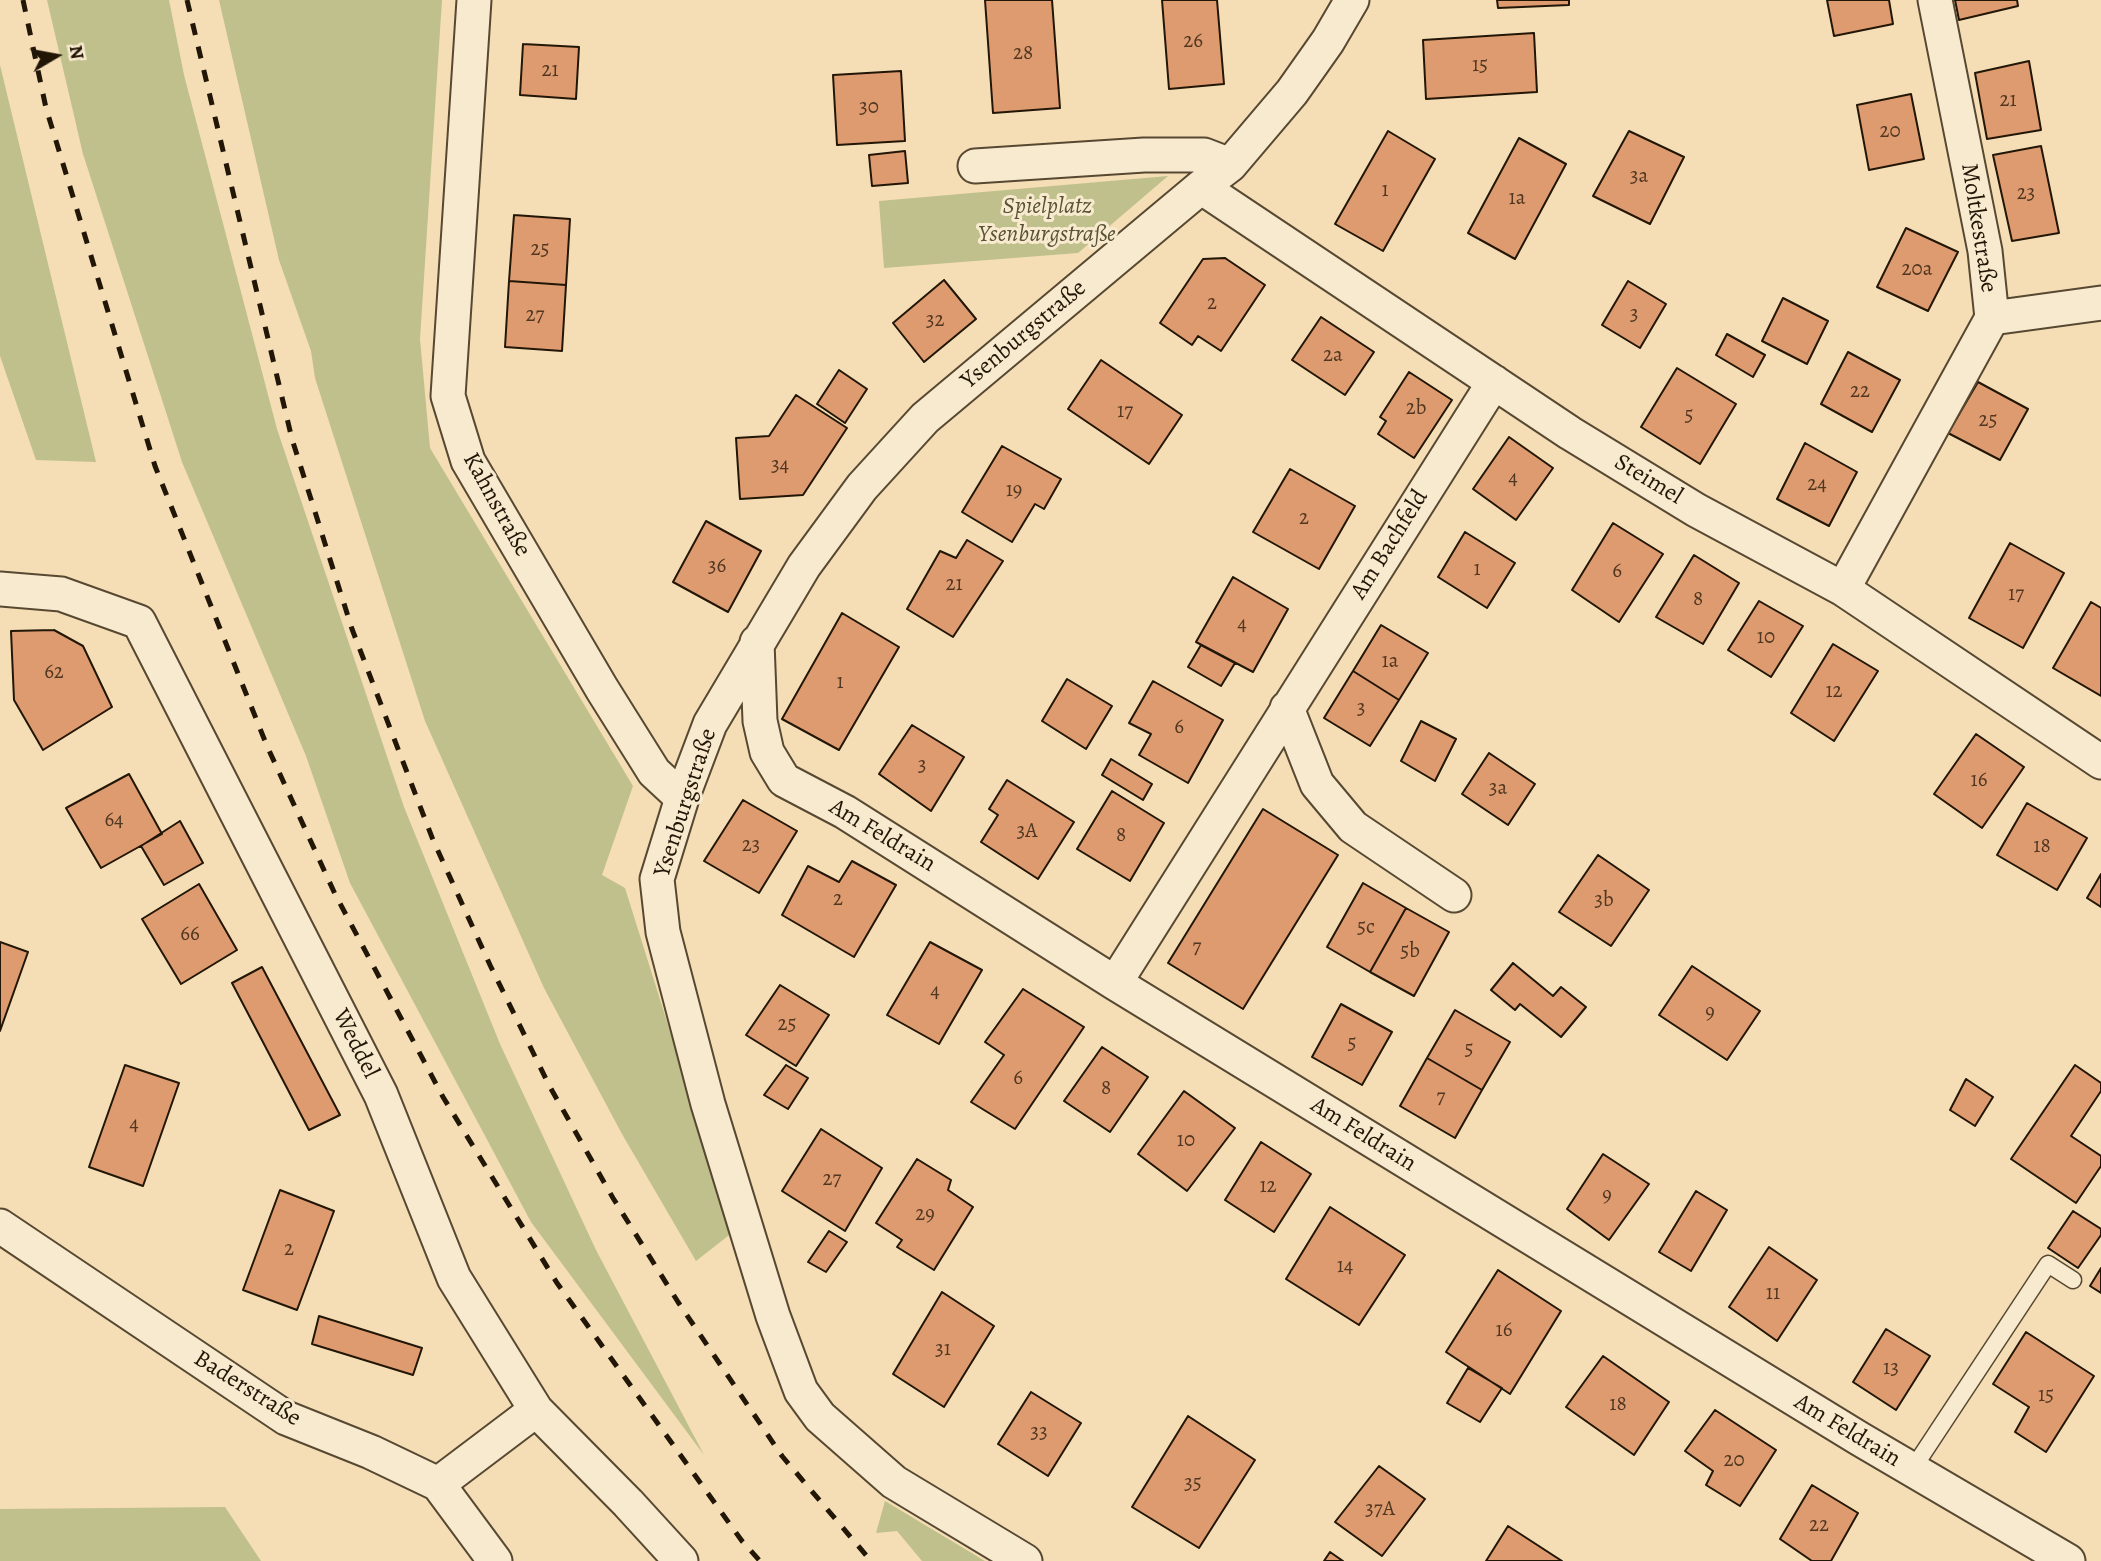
<!DOCTYPE html>
<meta charset="utf-8">
<style>
body{margin:0}
#map{position:relative;width:2101px;height:1561px;overflow:hidden;background:#f5deb5;font-family:Alegreya,serif}
canvas{display:block}
.north{position:absolute;left:21px;top:21px;width:70px;height:70px;-webkit-text-stroke:5px #f8eacf;paint-order:stroke;rotate:80deg;font-size:19px;font-weight:700;line-height:28px;text-align:center;color:#221607}
.north::after{content:'';display:block;margin:auto;width:24px;height:32px;background:#221607;clip-path:polygon(50% 0,100% 100%,50% 72%,0 100%)}
</style>
<div id="map">
<canvas width="2101" height="1561"></canvas>
<div class="north">N</div>
</div>
<script>
const ctx = document.querySelector('canvas').getContext('2d');
ctx.lineJoin = 'round';
function paint(path, color) { ctx.fillStyle = color; ctx.fill(path, 'evenodd'); }
const toPath = rows => new Path2D(rows.map(r => 'M' + r).join(''));
function strokePath(path, color, width, dash) { ctx.strokeStyle = color; ctx.lineWidth = width; ctx.lineCap = dash ? 'butt' : 'round'; ctx.setLineDash(dash || []); ctx.stroke(path); }
function write(font, color, halo, rows, align = 'center') {
  ctx.font = font + ' Alegreya,serif'; ctx.lineWidth = 6; ctx.setLineDash([]); ctx.textBaseline = 'middle'; ctx.strokeStyle = halo; ctx.fillStyle = color; for (const [text, x, y, turn = 0] of rows) {
    ctx.save(); ctx.translate(x, y); ctx.rotate((+turn || 0) * Math.PI / 180); ctx.textAlign = isNaN(turn) ? turn : align; if (halo) ctx.strokeText(text, 0, 0); ctx.fillText(text, 0, 0); ctx.restore();
  }
}
paint(toPath([
 [47,0,169,0,184,75,277,429,404,807,500,1044,596,1250,704,1455,531,1222,350,883,306,756,182,462,83,154],
 [219,0,442,0,420,339,430,448,633,786,602,875,625,888,733,1232,696,1261,622,1134,544,988,425,721,315,378,311,351,279,260],
 [0,65,65,334,96,462,36,460,0,356],
 [1168,176,1078,253,884,268,879,201],
 [885,1501,985,1561,922,1561,897,1531,876,1533],
 [225,1507,261,1561,0,1561,0,1509]
]), '#bfc08b');
const building = toPath([
 [985,0,1052,0,1060,108,993,113,985,0],
 [1162,0,1217,0,1224,84,1169,89,1162,0],
 [1497,0,1569,0,1569,5,1498,8,1497,0],
 [1827,0,1889,0,1893,24,1834,36,1827,0],
 [1955,0,2017,0,2018,6,1959,20,1955,0],
 [1534,33,1537,92,1426,99,1423,40,1534,33],
 [523,44,579,47,576,99,520,95,523,44],
 [2029,61,2041,130,1987,139,1975,73,2029,61],
 [901,71,905,141,837,145,833,75,901,71],
 [1911,94,1924,159,1869,170,1857,105,1911,94],
 [1388,131,1435,159,1383,251,1335,224,1388,131],
 [1629,131,1684,157,1650,224,1593,196,1629,131],
 [1519,138,1566,164,1515,259,1468,233,1519,138],
 [2041,146,2059,233,2012,241,1993,155,2041,146],
 [905,151,908,183,872,186,869,155,905,151],
 [514,215,570,219,566,285,509,281,514,215],
 [1906,228,1958,252,1928,311,1877,287,1906,228],
 [1225,258,1265,285,1221,351,1198,336,1192,345,1160,323,1203,259,1225,258],
 [944,280,976,319,924,362,893,323,944,280],
 [509,281,566,285,562,351,505,347,509,281],
 [1628,281,1666,304,1640,348,1602,325,1628,281],
 [1783,298,1828,321,1807,364,1762,341,1783,298],
 [1321,317,1374,352,1345,395,1292,360,1321,317],
 [1727,334,1765,355,1753,377,1716,355,1727,334],
 [1848,352,1900,380,1872,432,1821,404,1848,352],
 [1101,360,1182,415,1149,464,1068,409,1101,360],
 [1677,368,1736,404,1700,464,1641,427,1677,368],
 [839,370,867,389,845,423,817,404,839,370],
 [1409,372,1452,400,1414,458,1378,434,1386,421,1380,417,1409,372],
 [1978,382,2028,409,2000,460,1948,433,1978,382],
 [796,395,847,428,803,495,740,499,736,438,769,436,796,395],
 [1509,437,1553,468,1516,520,1473,489,1509,437],
 [1805,443,1857,472,1829,526,1777,499,1805,443],
 [1002,446,1061,479,1044,509,1035,504,1012,542,962,512,1002,446],
 [1290,469,1355,506,1319,569,1253,532,1290,469],
 [706,521,761,551,728,612,673,582,706,521],
 [1613,523,1663,554,1619,622,1572,590,1613,523],
 [1465,532,1515,563,1487,608,1438,577,1465,532],
 [967,540,1003,561,953,637,907,609,940,551,956,558,967,540],
 [2010,543,2064,573,2023,648,1969,618,2010,543],
 [1694,555,1739,583,1703,644,1656,617,1694,555],
 [1233,577,1288,609,1253,672,1196,642,1233,577],
 [1759,601,1803,626,1771,677,1728,650,1759,601],
 [2091,602,2101,608,2101,696,2053,668,2091,602],
 [842,613,899,647,839,750,782,719,842,613],
 [1381,625,1428,653,1399,700,1353,671,1381,625],
 [54,630,83,646,112,707,43,750,14,700,11,631,54,630],
 [1833,644,1878,671,1834,741,1791,713,1833,644],
 [1201,645,1235,663,1221,686,1188,667,1201,645],
 [1353,671,1399,700,1370,746,1324,718,1353,671],
 [1067,679,1112,706,1086,749,1042,721,1067,679],
 [1153,681,1223,720,1188,783,1139,755,1151,734,1129,723,1153,681],
 [1421,721,1456,739,1435,781,1401,761,1421,721],
 [912,725,964,757,931,811,879,774,912,725],
 [1976,734,2024,767,1982,828,1934,794,1976,734],
 [1489,753,1535,784,1508,825,1462,794,1489,753],
 [1111,759,1152,784,1143,800,1102,775,1111,759],
 [129,774,162,834,101,868,66,808,129,774],
 [1007,780,1074,822,1038,879,981,842,998,815,989,809,1007,780],
 [1112,791,1164,823,1130,881,1077,849,1112,791],
 [743,800,797,831,759,893,704,861,743,800],
 [2027,803,2087,838,2057,890,1997,855,2027,803],
 [1263,809,1338,855,1243,1009,1168,963,1263,809],
 [180,821,203,863,164,885,141,846,180,821],
 [1598,855,1649,890,1611,946,1559,912,1598,855],
 [852,861,896,885,854,957,782,915,808,866,839,882,852,861],
 [2101,874,2101,907,2087,898,2101,874],
 [1363,883,1406,908,1370,972,1327,947,1363,883],
 [199,884,237,950,181,984,142,919,199,884],
 [1406,908,1449,932,1414,996,1370,972,1406,908],
 [0,942,28,952,0,1031,0,942],
 [930,942,982,970,939,1044,887,1015,930,942],
 [1513,963,1553,996,1561,987,1586,1007,1561,1037,1520,1004,1515,1010,1491,990,1513,963],
 [1692,966,1760,1011,1727,1060,1659,1015,1692,966],
 [262,967,340,1115,309,1130,232,983,262,967],
 [780,985,829,1015,796,1066,746,1035,780,985],
 [1023,989,1084,1027,1015,1129,971,1102,1004,1055,985,1042,1023,989],
 [1341,1004,1392,1032,1362,1085,1312,1057,1341,1004],
 [1455,1010,1510,1042,1482,1090,1427,1058,1455,1010],
 [1102,1047,1148,1077,1110,1132,1064,1101,1102,1047],
 [1427,1058,1482,1090,1455,1138,1400,1106,1427,1058],
 [125,1065,179,1083,143,1186,89,1167,125,1065],
 [786,1065,808,1078,788,1109,764,1095,786,1065],
 [2075,1065,2101,1083,2101,1091,2071,1136,2101,1156,2101,1166,2076,1203,2011,1159,2075,1065],
 [1966,1079,1993,1097,1975,1126,1950,1110,1966,1079],
 [1184,1091,1235,1128,1187,1191,1138,1154,1184,1091],
 [821,1129,882,1168,845,1231,782,1191,821,1129],
 [1261,1142,1311,1174,1274,1232,1225,1200,1261,1142],
 [1603,1154,1649,1184,1609,1240,1567,1209,1603,1154],
 [917,1159,951,1180,948,1190,973,1207,934,1270,897,1247,902,1240,876,1223,917,1159],
 [280,1190,334,1211,297,1310,243,1290,280,1190],
 [1696,1191,1727,1210,1691,1271,1659,1252,1696,1191],
 [1330,1207,1405,1255,1359,1325,1286,1279,1330,1207],
 [2073,1211,2101,1229,2101,1235,2078,1268,2048,1248,2073,1211],
 [829,1231,847,1242,826,1272,808,1262,829,1231],
 [1769,1247,1817,1280,1777,1341,1729,1307,1769,1247],
 [2101,1268,2101,1293,2090,1286,2101,1268],
 [1498,1270,1561,1311,1510,1394,1446,1352,1498,1270],
 [942,1292,994,1326,944,1407,893,1374,942,1292],
 [319,1316,422,1348,413,1375,312,1344,319,1316],
 [1886,1329,1930,1356,1896,1410,1853,1382,1886,1329],
 [2026,1332,2094,1376,2046,1452,2015,1432,2029,1407,1993,1384,2026,1332],
 [1603,1356,1669,1402,1634,1455,1566,1407,1603,1356],
 [1468,1368,1502,1388,1480,1422,1447,1403,1468,1368],
 [1031,1392,1081,1423,1048,1476,998,1444,1031,1392],
 [1715,1410,1776,1450,1740,1506,1706,1485,1713,1471,1685,1451,1715,1410],
 [1188,1416,1255,1460,1199,1548,1132,1507,1188,1416],
 [1379,1466,1425,1499,1382,1556,1335,1522,1379,1466],
 [1812,1485,1858,1513,1831,1561,1812,1561,1780,1539,1812,1485],
 [1508,1526,1562,1561,1486,1561,1508,1526],
 [1330,1552,1343,1561,1324,1561,1330,1552]
]);
paint(building, '#de9b6f');
strokePath(building, '#221607', 2);
const lane = toPath([
 [1912,1470,2048,1264,2073,1280]
]);
const street = toPath([
 [474,0,448,396,468,461,602,689,654,772,682,798],
 [975,166,1144,155,1204,155,1230,165],
 [1201,187,1570,433,1696,510,1843,589,2101,762],
 [1992,318,2101,303],
 [0,589,61,594,139,622,381,1095,454,1278,536,1410,628,1503,681,1561],
 [1843,589,1992,318,1985,251,1935,0],
 [757,642,760,721,767,752,784,780,845,812,1115,983,1860,1439,2068,1561],
 [1287,708,1317,784,1353,827,1454,895],
 [1115,983,1494,382],
 [0,1226,286,1418,371,1452,438,1484,536,1410],
 [438,1484,495,1561],
 [1025,1561,894,1482,820,1417,801,1391,773,1316,708,1104,663,932,657,879,682,798,710,724,804,566,862,487,925,418,1201,187,1230,165,1292,92,1328,41,1352,0]
]);
strokePath(lane, '#574832', 19);
strokePath(street, '#574832', 37);
strokePath(lane, '#f8eacf', 16);
strokePath(street, '#f8eacf', 33);
strokePath(toPath([
 [23,0,46,108,155,466,267,746,335,894,443,1097,557,1283,742,1541,760,1561],
 [187,0,292,439,352,629,433,840,490,965,550,1087,613,1198,678,1302,782,1456,871,1561]
]), '#221607', 5, [12, 12]);
write('21px', '#513721', null, [
 ["26",1193,42],
 ["28",1023,54],
 ["15",1480,66],
 ["21",550,71],
 ["21",2008,101],
 ["30",869,108],
 ["20",1890,132],
 ["3a",1639,177],
 ["1",1385,191],
 ["23",2026,194],
 ["1a",1517,199],
 ["25",540,250],
 ["20a",1917,270],
 ["2",1212,304],
 ["3",1634,315],
 ["27",535,316],
 ["32",935,321],
 ["2a",1333,356],
 ["22",1860,392],
 ["2b",1416,409],
 ["17",1125,412],
 ["5",1689,416],
 ["25",1988,421],
 ["34",780,466],
 ["4",1513,479],
 ["24",1817,485],
 ["19",1014,491],
 ["2",1304,519],
 ["36",717,567],
 ["1",1477,570],
 ["6",1617,572],
 ["21",954,585],
 ["17",2016,595],
 ["8",1698,600],
 ["4",1242,625],
 ["10",1766,638],
 ["1a",1390,662],
 ["62",54,673],
 ["1",840,683],
 ["12",1834,692],
 ["3",1361,709],
 ["6",1179,728],
 ["3",922,766],
 ["16",1979,781],
 ["3a",1498,789],
 ["64",114,821],
 ["3A",1027,832],
 ["8",1121,836],
 ["23",751,846],
 ["18",2042,847],
 ["2",838,900],
 ["3b",1604,901],
 ["5c",1366,928],
 ["66",190,935],
 ["7",1197,948],
 ["5b",1410,952],
 ["4",935,992],
 ["9",1710,1013],
 ["25",787,1025],
 ["5",1352,1044],
 ["5",1469,1050],
 ["6",1018,1079],
 ["8",1106,1089],
 ["7",1441,1098],
 ["4",134,1125],
 ["10",1186,1141],
 ["27",832,1180],
 ["12",1268,1187],
 ["9",1607,1196],
 ["29",925,1215],
 ["2",289,1250],
 ["14",1345,1267],
 ["11",1773,1294],
 ["16",1504,1331],
 ["31",943,1350],
 ["13",1891,1369],
 ["15",2046,1396],
 ["18",1618,1405],
 ["33",1039,1433],
 ["20",1734,1461],
 ["35",1193,1484],
 ["37A",1380,1510],
 ["22",1819,1526]
]);
write('italic 24px', '#595235', '#f8eacf', [
 ["Spielplatz",1047,207],
 ["Ysenburgstraße",1047,235]
]);
write('24px', '#221607', '#f8eacf', [
 ["Moltkestraße",1978,228,81],
 ["Ysenburgstraße",1024,335,-40],
 ["Steimel",1648,480,31],
 ["Kahnstraße",496,505,61],
 ["Am Bachfeld",1390,545,-58],
 ["Ysenburgstraße",686,803,-72],
 ["Am Feldrain",882,836,31],
 ["Weddel",355,1044,63],
 ["Am Feldrain",1363,1135,32],
 ["Baderstraße",247,1389,32],
 ["Am Feldrain",1847,1431,31]
]);
</script>
